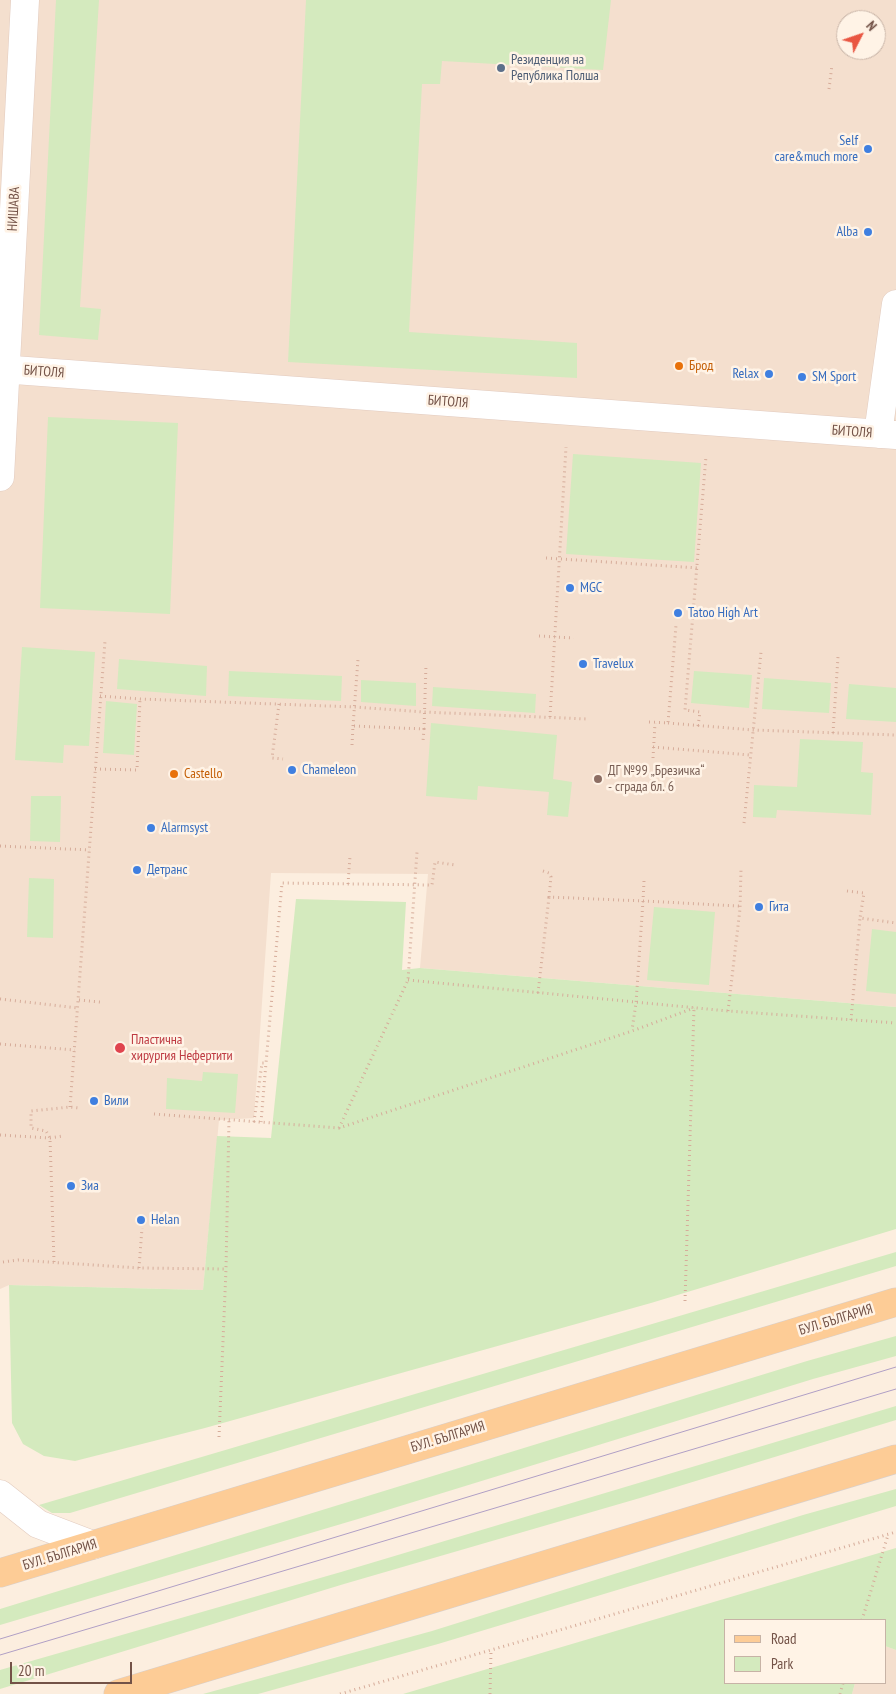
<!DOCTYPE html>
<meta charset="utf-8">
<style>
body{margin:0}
#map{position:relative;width:896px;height:1694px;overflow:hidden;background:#fceedf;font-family:"PT Sans Narrow",sans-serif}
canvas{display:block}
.legend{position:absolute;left:724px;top:1619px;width:162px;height:65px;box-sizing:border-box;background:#fff3e6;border:1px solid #c7b3a6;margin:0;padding:6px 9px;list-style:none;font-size:15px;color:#735247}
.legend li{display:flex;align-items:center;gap:10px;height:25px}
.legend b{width:25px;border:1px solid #c7b3a6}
.north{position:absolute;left:836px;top:10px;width:50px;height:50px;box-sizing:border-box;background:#fff3e6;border:1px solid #c7b3a6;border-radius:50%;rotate:49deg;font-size:14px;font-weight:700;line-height:20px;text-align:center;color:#735247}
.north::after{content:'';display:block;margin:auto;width:18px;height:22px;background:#e95642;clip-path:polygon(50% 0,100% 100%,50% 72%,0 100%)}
.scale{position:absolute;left:10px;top:1662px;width:122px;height:22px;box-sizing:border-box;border:2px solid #735247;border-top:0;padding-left:6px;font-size:15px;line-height:18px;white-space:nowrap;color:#735247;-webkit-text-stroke:4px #fff3e6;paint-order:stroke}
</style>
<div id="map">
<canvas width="896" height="1694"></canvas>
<ul class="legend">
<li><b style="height:6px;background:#fdcc96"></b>Road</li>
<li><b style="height:14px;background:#d4eabe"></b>Park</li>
</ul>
<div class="north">N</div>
<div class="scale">20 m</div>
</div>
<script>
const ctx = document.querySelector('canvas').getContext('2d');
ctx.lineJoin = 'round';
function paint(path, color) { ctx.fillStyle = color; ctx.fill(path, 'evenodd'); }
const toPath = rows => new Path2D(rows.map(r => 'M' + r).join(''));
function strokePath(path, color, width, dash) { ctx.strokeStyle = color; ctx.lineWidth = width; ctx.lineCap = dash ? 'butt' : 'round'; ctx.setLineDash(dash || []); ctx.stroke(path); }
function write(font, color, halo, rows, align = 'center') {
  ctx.font = font + ' "PT Sans Narrow",sans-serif'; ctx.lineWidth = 5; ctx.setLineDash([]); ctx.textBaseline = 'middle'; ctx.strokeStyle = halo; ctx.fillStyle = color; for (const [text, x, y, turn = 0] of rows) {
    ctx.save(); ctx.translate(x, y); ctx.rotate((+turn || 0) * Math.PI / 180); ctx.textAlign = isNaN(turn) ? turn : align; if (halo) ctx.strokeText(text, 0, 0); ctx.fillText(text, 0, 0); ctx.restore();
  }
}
paint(toPath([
 [0,0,896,0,896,1007,420,968,428,874,271,873,254,1118,219,1120,203,1290,9,1285,0,1289],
 [846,20,876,20,876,50,846,50],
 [885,1646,896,1650,896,1694,852,1694,855,1683,885,1683]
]), '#f4dfce');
paint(toPath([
 [56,0,99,0,80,307,101,309,98,340,39,335],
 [306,0,611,0,603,70,442,61,440,84,422,84,409,332,577,343,577,378,288,362],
 [48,417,178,423,170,614,40,608],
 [573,454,701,463,694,562,566,554],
 [22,647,95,652,89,746,64,745,63,763,15,760],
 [119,659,207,666,206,696,117,689],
 [229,671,342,676,341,701,228,696],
 [694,671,752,675,749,708,691,703],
 [764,678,831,683,829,713,762,709],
 [361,680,416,683,416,706,361,702],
 [849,684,896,688,896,722,846,719],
 [433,687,536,694,535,713,432,706],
 [106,701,137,704,134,755,103,753],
 [431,723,557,735,553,779,572,782,568,817,547,815,549,792,478,786,477,800,426,796],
 [800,739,863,742,861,772,873,773,871,815,777,810,776,818,753,817,754,785,797,787],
 [31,796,61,796,60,842,30,841],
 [29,878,54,879,53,938,27,937],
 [296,899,406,902,402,970,420,968,896,1007,896,1229,651,1303,205,1428,75,1461,44,1456,23,1444,12,1423,9,1285,203,1290,217,1136,271,1138],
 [654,907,715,912,709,985,647,980],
 [872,929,896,932,896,994,866,991],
 [203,1072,238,1074,235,1113,166,1109,167,1078,202,1081],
 [896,1252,896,1266,70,1513,52,1513,39,1505],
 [896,1336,896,1356,813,1379,358,1519,0,1625,0,1609,807,1361],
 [896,1406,896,1420,640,1498,344,1584,0,1689,0,1670,341,1572],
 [896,1489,896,1506,438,1644,258,1694,203,1694,432,1631,803,1515],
 [896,1548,896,1650,885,1646,885,1620,725,1620,725,1683,855,1683,852,1694,403,1694]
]), '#d4eabe');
const minor = toPath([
 [0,369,896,435],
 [878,434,896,304],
 [0,477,25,0],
 [0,1494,38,1524,93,1545]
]);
const primary = toPath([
 [0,1573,896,1302],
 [118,1694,896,1459]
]);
strokePath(minor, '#e2cbbf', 29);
strokePath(primary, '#d8cfcb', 29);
strokePath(toPath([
 [829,89,832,65],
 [546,558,698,568],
 [539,636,574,638],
 [100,696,140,699,355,707,424,712,588,719],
 [279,704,272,758,283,759],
 [550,717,566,447],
 [649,722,668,723,676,625],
 [668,723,753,730,896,735],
 [353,726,358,659],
 [698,726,700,712,685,710,706,456],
 [424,729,426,664],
 [833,733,838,657],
 [352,745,353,726,424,729,423,741],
 [653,747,750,755],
 [653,758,655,723],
 [95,769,137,770,140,699],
 [744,823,761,652],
 [0,846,90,850],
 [543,871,549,873,551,877,549,897,643,901,636,1003,632,1030],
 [644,881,643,901,739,906],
 [348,884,350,856],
 [847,891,864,893,860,918,896,923],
 [408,980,728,1011,896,1023],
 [538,993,549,897],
 [0,999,78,1008],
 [79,1000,100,1002],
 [728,1011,740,909,741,869],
 [851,1020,860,918],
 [0,1044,75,1050],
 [70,1107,105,641],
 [154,1114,339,1128,632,1031,694,1008],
 [254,1122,262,1063,266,1063,282,883,432,885,435,862,455,865],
 [261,1122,266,1063],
 [339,1128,408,980,417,852],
 [0,1135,50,1138,63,1136],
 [3,1262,18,1260,139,1268,226,1269],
 [54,1262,50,1138,46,1131,31,1128,31,1111,70,1107,80,1108],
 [139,1268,142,1228],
 [685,1301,694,1008],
 [219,1437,226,1269,229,1119],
 [862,1620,888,1535],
 [340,1694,896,1532],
 [490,1694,491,1651],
 [840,1694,843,1683]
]), '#d6ac9a', 3, [1, 4]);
strokePath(minor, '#fff', 28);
strokePath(primary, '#fdcc96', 28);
strokePath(toPath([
 [0,1639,896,1367],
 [0,1655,896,1389]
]), '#b09fc5', 1);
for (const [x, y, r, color] of [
 [501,68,5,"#5c6f8a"],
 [868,149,5,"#3f7fe0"],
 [868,232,5,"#3f7fe0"],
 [679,366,5,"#e8710a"],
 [769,374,5,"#3f7fe0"],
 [802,377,5,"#3f7fe0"],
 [570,588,5,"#3f7fe0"],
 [678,613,5,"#3f7fe0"],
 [583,664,5,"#3f7fe0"],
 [292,770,5,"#3f7fe0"],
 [174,774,5,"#e8710a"],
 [598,779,5,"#8d6e63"],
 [151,828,5,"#3f7fe0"],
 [137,870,5,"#3f7fe0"],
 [759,907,5,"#3f7fe0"],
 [120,1048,6,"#e0444e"],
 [94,1101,5,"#3f7fe0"],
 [71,1186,5,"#3f7fe0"],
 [141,1220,5,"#3f7fe0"]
]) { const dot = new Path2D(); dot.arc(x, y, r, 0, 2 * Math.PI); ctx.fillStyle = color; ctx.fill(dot); strokePath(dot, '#fff3e6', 2); }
write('14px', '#4e5e75', '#fff3e6', [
 ["Резиденция на",511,60],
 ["Република Полша",511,76]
], 'left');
write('14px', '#366cbe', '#fff3e6', [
 ["Self",858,141,"right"],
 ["care&much more",858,157,"right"],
 ["Alba",858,232,"right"],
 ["Relax",759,374,"right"],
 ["SM Sport",812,377],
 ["MGC",580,588],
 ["Tatoo High Art",688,613],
 ["Travelux",593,664],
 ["Chameleon",302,770],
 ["Alarmsyst",161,828],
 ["Детранс",147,870],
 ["Гита",769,907],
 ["Вили",104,1101],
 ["Зиа",81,1186],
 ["Helan",151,1220]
], 'left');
write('14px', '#735247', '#fff3e6', [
 ["НИШАВА",14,209,-87],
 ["БИТОЛЯ",44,372,4],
 ["БИТОЛЯ",448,402,4],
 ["БИТОЛЯ",852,432,4],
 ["БУЛ. БЪЛГАРИЯ",836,1320,-17],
 ["БУЛ. БЪЛГАРИЯ",448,1437,-17],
 ["БУЛ. БЪЛГАРИЯ",60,1555,-17]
]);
write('14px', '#c56008', '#fff3e6', [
 ["Брод",689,366],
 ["Castello",184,774]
], 'left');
write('14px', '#785e54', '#fff3e6', [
 ["ДГ №99 „Брезичка“",608,771],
 ["- сграда бл. 6",608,787]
], 'left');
write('14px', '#be3a42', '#fff3e6', [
 ["Пластична",131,1040],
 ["хирургия Нефертити",131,1056]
], 'left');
</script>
